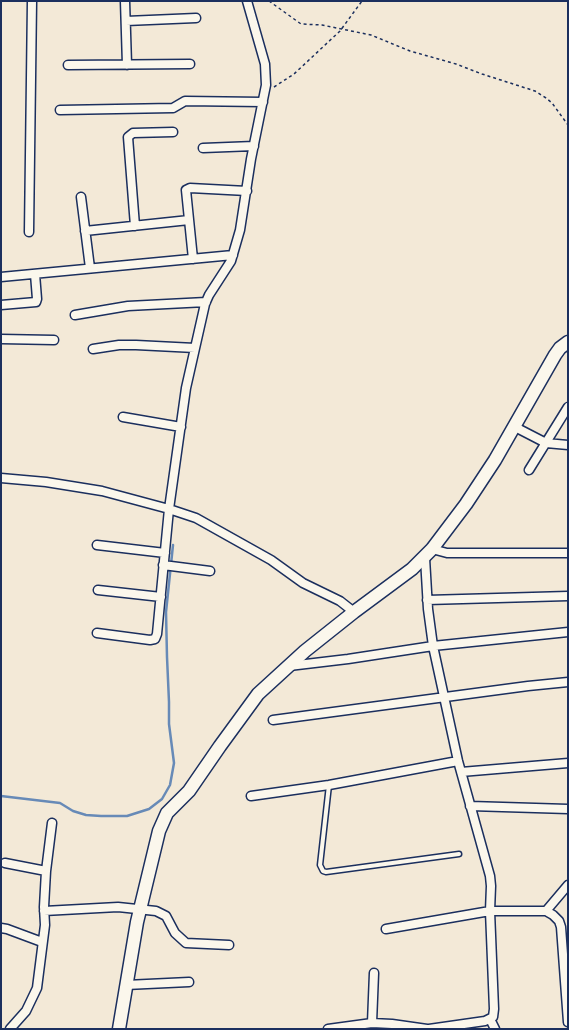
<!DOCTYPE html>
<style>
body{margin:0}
#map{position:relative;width:569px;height:1030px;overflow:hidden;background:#f3e9d7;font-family:Itim,sans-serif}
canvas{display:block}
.frame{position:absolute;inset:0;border:2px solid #1b2f5e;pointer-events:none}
</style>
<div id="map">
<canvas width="569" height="1030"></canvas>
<div class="frame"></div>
</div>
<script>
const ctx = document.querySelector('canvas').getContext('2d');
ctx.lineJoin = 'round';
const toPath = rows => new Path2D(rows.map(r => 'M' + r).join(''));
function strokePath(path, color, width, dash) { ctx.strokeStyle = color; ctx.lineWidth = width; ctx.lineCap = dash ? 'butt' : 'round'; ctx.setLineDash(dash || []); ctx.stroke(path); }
strokePath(toPath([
 [1,796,60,803,73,811,86,815,101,816,127,816,149,809,162,799,170,785,174,763,169,724,169,702,167,657,166,612,173,545]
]), '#678ab7', 2.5);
const lane = toPath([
 [329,785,320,865,323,871,326,872,459,854]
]);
const street = toPath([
 [125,1,127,65],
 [126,21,196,18],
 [68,65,190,64],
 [60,110,173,108,185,101,263,102],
 [203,148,254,146],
 [81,197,90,268],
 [135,226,128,137,133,133,173,132],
 [85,231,189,220],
 [29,232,32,1],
 [193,259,186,190,190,188,247,191],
 [1,277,233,255],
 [1,305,36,302,37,299,35,274],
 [75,315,128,306,206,302],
 [1,339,54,340],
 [93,349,119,345,136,345,195,348],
 [123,417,181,427],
 [515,427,546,443,568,445],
 [529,470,568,407],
 [1,478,46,482,102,491,169,509,196,518,271,560,303,583,340,601,354,612],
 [97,545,165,553],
 [432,549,447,553,568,553],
 [425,558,428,609,433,646,458,761,490,876,491,886,490,911,494,1009,493,1017,485,1021,429,1029],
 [163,565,210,571],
 [98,590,161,597],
 [427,600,568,596],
 [97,633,150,640,155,639,157,634,169,509,186,388,205,304,209,295,231,261,240,230,251,159,266,85,265,64,247,1],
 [289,666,348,659,433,646,568,632],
 [273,720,528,686,568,682],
 [461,772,568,763],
 [251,796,329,785,458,761],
 [470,806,568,809],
 [5,863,46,871],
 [44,911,118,907,156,911,166,916,175,933,186,943,229,945],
 [546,911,568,885],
 [1,928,7,929,42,942],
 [386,929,490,911,546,911,553,915,559,921,561,927,568,1022],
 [126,985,189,982],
 [490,1019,495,1029],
 [372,1023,374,973],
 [10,1029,26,1011,37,988,45,925,44,907,46,871,52,823],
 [328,1029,372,1023,392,1024,427,1029]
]);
const secondary = toPath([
 [119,1029,137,922,159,831,167,813,189,791,220,746,258,694,305,651,354,612,412,569,432,549,466,504,495,460,555,355,560,348,568,342]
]);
strokePath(lane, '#1b2f5e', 7);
strokePath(street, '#1b2f5e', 11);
strokePath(secondary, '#1b2f5e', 15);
strokePath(toPath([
 [269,1,301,24,322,25,371,35,410,51,456,64,482,74,535,91,546,98,552,103,568,125],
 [274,87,294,74,340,31,362,1]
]), '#1b2f5e', 1.5, [3, 3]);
strokePath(lane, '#fbf7ec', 4);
strokePath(street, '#fbf7ec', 8);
strokePath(secondary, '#fbf7ec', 12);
</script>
